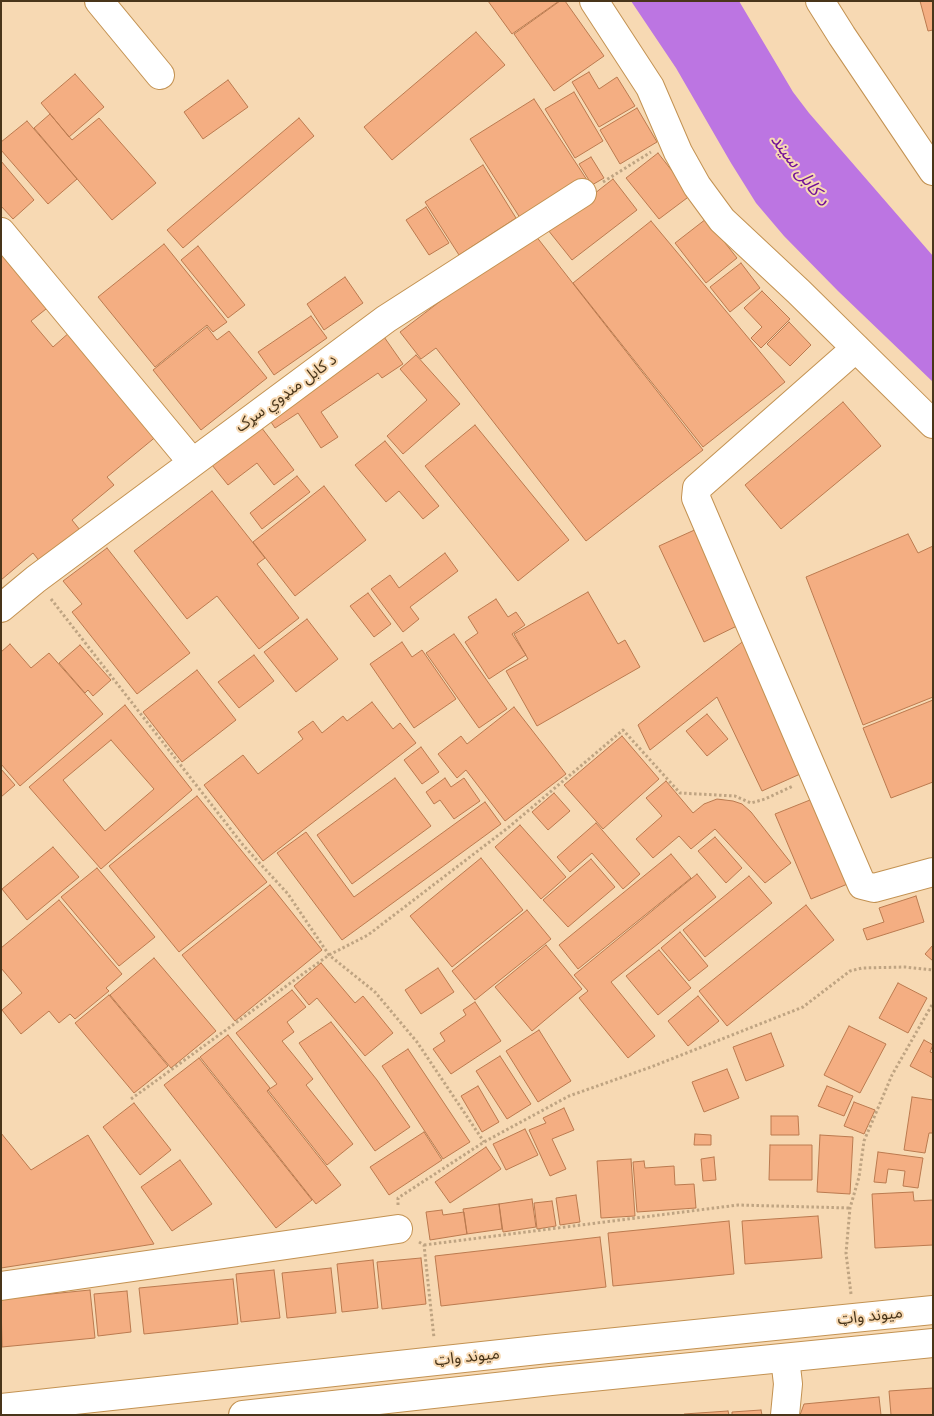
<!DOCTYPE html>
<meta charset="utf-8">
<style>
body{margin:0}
#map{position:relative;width:934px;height:1416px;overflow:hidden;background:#f7d9b3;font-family:"Public Sans",sans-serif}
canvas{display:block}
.frame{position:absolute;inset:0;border:2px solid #49351a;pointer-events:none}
</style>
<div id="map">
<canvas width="934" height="1416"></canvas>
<div class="frame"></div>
</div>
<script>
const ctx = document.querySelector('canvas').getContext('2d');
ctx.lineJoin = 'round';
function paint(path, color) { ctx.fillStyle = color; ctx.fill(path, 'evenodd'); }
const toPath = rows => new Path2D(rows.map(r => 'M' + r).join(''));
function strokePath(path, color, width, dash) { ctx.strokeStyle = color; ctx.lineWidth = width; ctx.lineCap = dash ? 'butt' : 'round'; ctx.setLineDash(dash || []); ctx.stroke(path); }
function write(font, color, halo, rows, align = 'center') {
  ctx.font = font + ' "Public Sans","Noto Sans Arabic",sans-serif'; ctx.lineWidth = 4; ctx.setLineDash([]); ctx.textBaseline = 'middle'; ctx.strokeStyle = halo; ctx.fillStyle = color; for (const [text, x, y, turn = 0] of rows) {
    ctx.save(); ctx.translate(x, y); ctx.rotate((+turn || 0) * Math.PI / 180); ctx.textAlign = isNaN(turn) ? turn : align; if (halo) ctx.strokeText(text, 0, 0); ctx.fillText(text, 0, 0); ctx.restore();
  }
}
paint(toPath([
 [631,1,739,1,793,92,809,113,933,256,933,382,838,291,784,236,756,203,731,163,676,68]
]), '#bc75e2');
const building = toPath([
 [488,1,559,1,512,34,488,1],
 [560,1,565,1,604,56,554,91,514,34,560,1],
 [920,1,933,1,933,30,928,31,920,1],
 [476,32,505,65,392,160,364,127,476,32],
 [589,72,599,89,617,77,635,106,599,127,572,82,589,72],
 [75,74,104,107,69,137,41,103,75,74],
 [228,80,248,107,203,139,184,112,228,80],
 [574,92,603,141,575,158,545,109,574,92],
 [534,99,587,180,522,221,470,139,534,99],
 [637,108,657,142,620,164,600,130,637,108],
 [50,114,72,140,99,118,156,183,112,220,34,128,50,114],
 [299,118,314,136,183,248,167,230,299,118],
 [27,121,77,179,48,204,1,150,1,142,27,121],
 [658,153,691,195,659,219,626,178,658,153],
 [591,157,604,178,592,185,579,164,591,157],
 [1,161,34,200,13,219,1,206,1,161],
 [483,165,516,218,459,255,425,202,483,165],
 [613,179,637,210,572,260,548,230,613,179],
 [426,207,449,243,429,255,406,220,426,207],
 [706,219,737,258,706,283,675,243,706,219],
 [651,221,785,382,703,447,573,283,651,221],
 [532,231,703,450,586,541,436,348,421,359,400,332,532,231],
 [164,244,227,322,213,332,207,325,155,367,98,297,164,244],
 [1,246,51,305,31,321,53,347,71,331,158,435,107,477,114,485,72,520,80,530,41,563,33,553,1,580,1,246],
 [198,246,245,305,228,318,181,260,198,246],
 [741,263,760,288,730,312,710,287,741,263],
 [345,277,363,303,324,330,307,304,345,277],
 [762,291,790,319,761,348,751,338,762,327,744,308,762,291],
 [311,316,327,338,274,375,258,352,311,316],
 [789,322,811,345,790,366,767,344,789,322],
 [207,327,217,340,229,331,267,378,201,430,153,370,207,327],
 [382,334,403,364,382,378,378,373,321,412,338,437,321,448,298,413,275,428,265,413,382,334],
 [416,355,460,404,403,454,387,436,427,400,400,369,416,355],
 [843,402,881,446,781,529,745,485,843,402],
 [475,425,569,540,518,581,425,466,475,425],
 [261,427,294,470,274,485,257,463,228,485,212,465,261,427],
 [385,441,439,506,423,519,399,491,386,502,355,465,385,441],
 [297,476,310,492,262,529,250,513,297,476],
 [324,486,366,540,295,596,253,542,324,486],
 [212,491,265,558,257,564,299,618,259,649,217,596,187,619,134,551,212,491],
 [699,528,743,623,704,642,659,546,699,528],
 [908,534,918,553,933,546,933,697,863,725,806,577,908,534],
 [107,548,190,653,137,694,72,612,82,604,63,581,107,548],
 [445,553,458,571,410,607,419,619,403,632,371,589,390,575,399,588,445,553],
 [588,592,618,644,625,640,640,667,537,726,506,671,528,659,514,634,588,592],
 [368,593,391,624,374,637,350,606,368,593],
 [496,599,508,617,516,612,525,625,512,634,526,655,489,679,465,642,478,633,468,617,496,599],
 [307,619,338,659,296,692,264,652,307,619],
 [454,634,507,709,479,728,426,653,454,634],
 [746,639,807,771,762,791,717,697,650,750,638,725,746,639],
 [402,642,412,657,422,650,456,699,414,728,370,664,402,642],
 [10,644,31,668,49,653,103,714,20,786,1,764,1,652,10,644],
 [80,645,111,680,93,696,88,690,85,693,59,663,80,645],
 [254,655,274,681,239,708,218,682,254,655],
 [197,670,236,720,182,762,143,712,197,670],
 [933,700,933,782,891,798,863,728,933,700],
 [372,702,393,729,400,723,416,743,263,861,204,785,243,755,258,774,303,739,298,732,313,721,322,733,343,716,347,721,372,702],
 [125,705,192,790,101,869,29,787,125,705],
 [111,740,154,789,105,831,63,780,111,740],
 [514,707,566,774,505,821,466,770,457,778,438,754,461,736,467,744,514,707],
 [707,714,728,739,707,756,686,731,707,714],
 [622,736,659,779,603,829,564,785,622,736],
 [421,747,439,772,422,784,404,760,421,747],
 [1,769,15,785,1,797,1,769],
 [395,778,431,826,352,884,317,835,395,778],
 [445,778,451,787,464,778,480,801,454,819,440,800,434,804,426,792,445,778],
 [666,781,693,813,704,804,717,799,733,801,742,804,751,812,791,863,765,883,715,829,691,849,679,836,653,858,636,839,662,816,646,798,666,781],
 [554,793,570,811,548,830,532,812,554,793],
 [197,796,267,882,179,952,109,866,197,796],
 [815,798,850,883,811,899,775,814,815,798],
 [485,802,501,824,342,940,277,853,306,832,354,897,485,802],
 [596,823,640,874,623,889,592,853,570,872,557,857,596,823],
 [520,825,566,877,541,899,495,847,520,825],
 [715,837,742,868,726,883,698,851,715,837],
 [53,847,79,877,27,920,2,889,53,847],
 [671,854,691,878,578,969,559,945,671,854],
 [481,858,523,910,452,967,410,916,481,858],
 [591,859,615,887,568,927,543,900,591,859],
 [97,868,155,937,119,966,61,897,97,868],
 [697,874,716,897,611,982,655,1036,628,1058,579,998,588,991,574,975,697,874],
 [749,876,772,903,705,957,683,930,749,876],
 [270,885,322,950,235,1021,182,955,270,885],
 [916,896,924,922,867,940,863,929,884,922,879,908,916,896],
 [59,900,122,974,106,988,109,991,75,1019,70,1014,59,1023,49,1011,21,1034,2,1010,22,993,1,968,1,948,59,900],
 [806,905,834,940,727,1026,699,991,806,905],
 [527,910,551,939,475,1000,452,971,527,910],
 [680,932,708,966,689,981,661,948,680,932],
 [546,945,582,989,532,1031,495,987,546,945],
 [933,945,933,961,925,954,933,945],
 [659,950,691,988,658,1015,626,976,659,950],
 [154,958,216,1031,171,1068,110,995,154,958],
 [321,963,355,1003,363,996,393,1033,365,1056,317,998,309,1005,294,986,321,963],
 [438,968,454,992,421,1014,405,990,438,968],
 [898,983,927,998,908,1033,879,1018,898,983],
 [292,990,306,1007,287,1022,294,1032,282,1041,313,1079,306,1085,353,1144,327,1165,268,1090,277,1084,236,1033,292,990],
 [109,995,168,1066,134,1093,75,1023,109,995],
 [698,996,719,1021,688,1046,668,1021,698,996],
 [475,1002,501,1041,451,1074,433,1049,445,1041,440,1033,466,1015,463,1010,475,1002],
 [331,1022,377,1080,410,1127,375,1151,299,1043,331,1022],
 [849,1026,886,1044,860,1093,824,1075,849,1026],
 [539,1030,571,1081,538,1102,506,1051,539,1030],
 [771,1033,784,1066,746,1081,733,1047,771,1033],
 [228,1035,270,1088,267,1091,341,1185,316,1204,200,1057,228,1035],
 [924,1040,933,1045,930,1052,933,1053,933,1078,910,1066,924,1040],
 [408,1049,470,1142,443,1159,382,1066,408,1049],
 [500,1056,531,1104,507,1119,476,1071,500,1056],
 [199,1058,312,1200,276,1228,164,1085,199,1058],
 [727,1069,739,1098,704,1112,692,1082,727,1069],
 [478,1086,499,1122,482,1132,461,1096,478,1086],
 [827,1086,853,1096,844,1116,818,1106,827,1086],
 [912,1097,933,1100,933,1133,929,1133,925,1153,904,1150,912,1097],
 [854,1102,875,1110,864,1134,844,1126,854,1102],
 [134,1103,171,1150,140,1175,103,1127,134,1103],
 [564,1108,574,1130,552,1139,566,1169,550,1176,529,1130,546,1123,543,1118,564,1108],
 [771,1116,798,1116,799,1135,771,1135,771,1116],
 [525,1129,538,1155,506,1170,493,1144,525,1129],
 [424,1132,442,1160,389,1195,370,1167,424,1132],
 [1,1133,31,1170,88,1135,154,1244,1,1268,1,1133],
 [695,1134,711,1135,711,1145,694,1145,695,1134],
 [820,1135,853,1137,850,1194,817,1192,820,1135],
 [770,1145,812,1145,812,1180,769,1180,770,1145],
 [486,1147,501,1169,450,1203,435,1182,486,1147],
 [878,1152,923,1158,918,1188,903,1186,905,1171,888,1169,886,1183,874,1182,878,1152],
 [714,1157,716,1180,703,1181,701,1159,714,1157],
 [631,1159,635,1216,601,1218,597,1161,631,1159],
 [180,1160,212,1204,172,1231,141,1187,180,1160],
 [644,1161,645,1168,674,1166,675,1185,694,1184,696,1208,637,1212,633,1162,644,1161],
 [913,1192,914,1201,933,1200,933,1245,875,1248,872,1194,913,1192],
 [576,1195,580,1222,560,1225,556,1198,576,1195],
 [532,1199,536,1227,503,1232,499,1204,532,1199],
 [552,1201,556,1226,537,1229,534,1203,552,1201],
 [499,1204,502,1229,467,1234,463,1209,499,1204],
 [442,1210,443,1215,464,1212,467,1234,430,1240,426,1212,442,1210],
 [818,1216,822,1258,745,1264,742,1221,818,1216],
 [729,1221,734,1274,613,1286,608,1233,729,1221],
 [600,1237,606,1287,441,1306,435,1256,600,1237],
 [421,1258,426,1304,382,1309,377,1262,421,1258],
 [373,1260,378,1308,342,1312,337,1264,373,1260],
 [331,1268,336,1313,287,1318,282,1273,331,1268],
 [274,1270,280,1318,241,1322,236,1274,274,1270],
 [233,1279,238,1324,144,1334,139,1288,233,1279],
 [90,1290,95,1338,2,1347,1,1299,90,1290],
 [127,1291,131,1332,98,1336,94,1294,127,1291],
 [933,1388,933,1415,891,1415,889,1391,933,1388],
 [879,1397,881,1415,800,1415,804,1404,879,1397],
 [761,1410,762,1415,732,1415,732,1412,761,1410],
 [728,1411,729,1415,684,1415,684,1414,728,1411]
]);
paint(building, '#f4ae82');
strokePath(building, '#bb7a4f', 1);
const minor = toPath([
 [99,1,160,75],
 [594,1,650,87,678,152,697,186,722,220,799,292,933,424],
 [820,1,842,36,933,171],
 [1,232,192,462],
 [856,348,697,488,696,498,862,885,874,888,933,872],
 [1,608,36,579,386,319,582,193],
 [1,1286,398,1229],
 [785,1358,788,1384,785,1415]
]);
const major = toPath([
 [1,1408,547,1349,933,1310],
 [243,1415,551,1381,933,1343]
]);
strokePath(minor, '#c39252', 30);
strokePath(major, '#c39252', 30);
strokePath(toPath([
 [603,182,651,152],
 [51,599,243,845,288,894,329,955,375,992,417,1042,484,1142],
 [131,1099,329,955,368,935,509,827,623,730,680,793,735,796,751,803,765,799,793,786],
 [398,1205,398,1198,484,1142,569,1096,651,1067,803,1007,850,971,862,968,905,967,933,970],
 [419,1242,424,1245,434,1338],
 [424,1245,738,1205,850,1208],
 [851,1294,846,1253,850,1208,859,1177,864,1141,892,1075,933,1003]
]), '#bfa482', 3, [2.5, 2.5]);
strokePath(minor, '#fff', 28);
strokePath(major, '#fff', 28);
write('16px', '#49351a', '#f7d9b3', [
 ["د کابل منډوي سړک",286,393,-36],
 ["میوند واټ",870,1316,-6],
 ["میوند واټ",467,1357,-6]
]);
write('italic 18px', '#721199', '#f7d9b3', [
 ["د کابل سيند",800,170,53]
]);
</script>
